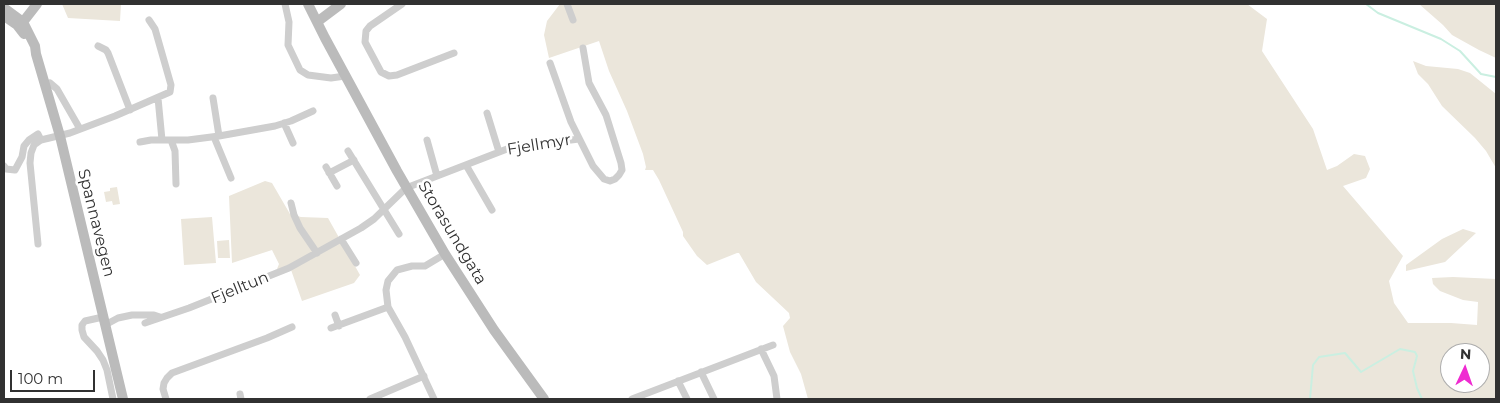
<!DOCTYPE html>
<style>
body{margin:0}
#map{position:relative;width:1500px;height:403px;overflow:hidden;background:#fff;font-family:Montserrat,sans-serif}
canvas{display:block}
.frame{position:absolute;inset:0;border:5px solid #313131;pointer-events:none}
.north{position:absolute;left:1440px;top:343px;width:50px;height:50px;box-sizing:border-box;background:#fff;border:1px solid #adadad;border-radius:50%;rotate:3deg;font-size:14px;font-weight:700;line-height:20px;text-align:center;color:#313131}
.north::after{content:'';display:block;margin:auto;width:18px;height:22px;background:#ef2bd1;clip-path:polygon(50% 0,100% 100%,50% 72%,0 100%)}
.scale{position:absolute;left:10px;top:370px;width:85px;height:22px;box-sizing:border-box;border:2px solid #313131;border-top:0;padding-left:6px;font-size:15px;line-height:18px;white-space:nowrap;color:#313131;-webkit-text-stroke:4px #fff;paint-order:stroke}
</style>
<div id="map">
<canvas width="1500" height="403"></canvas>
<div class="frame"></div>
<div class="north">N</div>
<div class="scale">100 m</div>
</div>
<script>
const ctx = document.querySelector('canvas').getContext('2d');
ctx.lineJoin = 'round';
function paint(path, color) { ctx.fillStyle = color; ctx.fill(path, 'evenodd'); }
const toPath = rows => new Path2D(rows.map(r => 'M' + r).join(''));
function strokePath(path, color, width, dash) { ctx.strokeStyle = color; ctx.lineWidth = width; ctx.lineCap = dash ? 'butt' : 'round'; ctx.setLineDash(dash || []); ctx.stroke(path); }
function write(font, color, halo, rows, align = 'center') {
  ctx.font = font + ' Montserrat,sans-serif'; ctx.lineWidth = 5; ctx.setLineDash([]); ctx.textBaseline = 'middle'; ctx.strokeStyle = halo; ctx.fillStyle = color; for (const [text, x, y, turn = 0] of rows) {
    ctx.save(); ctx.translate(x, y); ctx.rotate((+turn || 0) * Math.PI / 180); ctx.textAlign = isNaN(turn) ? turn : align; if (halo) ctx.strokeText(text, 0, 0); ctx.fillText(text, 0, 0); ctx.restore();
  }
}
paint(toPath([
 [62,4,121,4,120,21,68,18],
 [560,4,1247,4,1267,19,1262,51,1313,129,1327,170,1337,166,1354,154,1365,156,1370,169,1366,178,1343,186,1403,256,1389,281,1394,303,1408,323,1451,323,1477,325,1478,302,1463,300,1440,291,1433,284,1432,278,1453,277,1496,279,1496,399,808,399,801,374,790,352,783,326,790,318,789,313,756,282,739,253,737,253,707,265,697,256,683,236,683,232,659,180,653,170,645,170,646,167,643,154,627,111,609,71,599,41,549,58,544,35,547,21],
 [1450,353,1480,353,1480,383,1450,383],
 [1419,4,1496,4,1496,58,1479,50,1452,35,1443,25],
 [1413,61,1426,66,1458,69,1470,73,1496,94,1496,168,1486,151,1475,138,1442,106,1428,84,1418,74],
 [265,181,272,183,290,214,301,217,328,218,360,275,354,283,302,301,290,267,275,274,279,264,272,250,232,263,229,196],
 [117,187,120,204,113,205,112,201,106,202,104,192,110,191,110,188],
 [212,217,216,263,184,265,181,219],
 [1463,229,1476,233,1445,262,1406,271,1406,265,1442,239],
 [229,240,230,258,218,258,217,241]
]), '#ebe6db');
strokePath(toPath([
 [1366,4,1378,13,1441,39,1460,51,1481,74,1496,77],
 [1310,399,1313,365,1319,357,1345,353,1361,372,1400,349,1415,352,1417,356,1413,371,1417,388,1422,399]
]), '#caefe1', 2);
strokePath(toPath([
 [285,4,289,22,288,45,300,70,308,75,331,78,345,76],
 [402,4,370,26,366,31,365,42,381,72,389,76,397,75,454,53],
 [567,4,573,20],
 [98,46,106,50,108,53,130,110],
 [550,63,571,122,593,166,604,179,610,181,615,179,619,175,622,170,621,163,606,115,589,83,583,48],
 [50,83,57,89,80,129],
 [158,98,162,140],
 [213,98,219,136],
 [487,113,499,152],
 [284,123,293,143],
 [214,137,231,178],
 [171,140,175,151,176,184],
 [427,140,437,176],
 [140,142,151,140,188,140,219,136,275,126,291,121,313,111],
 [348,151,399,234],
 [466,165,492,210],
 [4,166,6,169,15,170,22,157,24,146,29,140,38,134,41,140],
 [326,167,337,186],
 [329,173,354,160],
 [291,203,294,215,300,228,317,253],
 [341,239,356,263],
 [38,244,30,163,31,153,34,145,41,140,70,133,115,116,170,92,171,85,155,29,149,20],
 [335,315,339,326],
 [103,317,85,321,82,325,82,330,84,337,97,351,103,360,107,370,113,399],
 [145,323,189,308,289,268,361,228,374,219,406,188,507,149,523,146,579,139],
 [105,325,118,318,132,315,154,315,160,317],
 [331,328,388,307],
 [761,349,774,376,777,399],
 [701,372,714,399],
 [678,381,687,399],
 [240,394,241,399],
 [166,399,163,389,164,383,167,378,172,373,267,338,292,327],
 [370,399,424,376],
 [434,399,405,337,388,307,386,290,388,281,397,270,412,266,425,266,445,254],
 [632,399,773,345]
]), '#cecece', 7);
strokePath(toPath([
 [308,4,325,38,397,171,445,254,494,330,544,399],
 [4,8,23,22,35,46,36,54,60,136,123,399],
 [4,16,17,25,24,34],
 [317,22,341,4],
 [18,25,23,22,37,4]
]), '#bbb', 10);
write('16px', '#313131', '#fff', [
 ["Fjellmyr",539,145,-9],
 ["Spannavegen",96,223,76],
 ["Storasundgata",452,233,59],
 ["Fjelltun",240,288,-22]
]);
</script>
